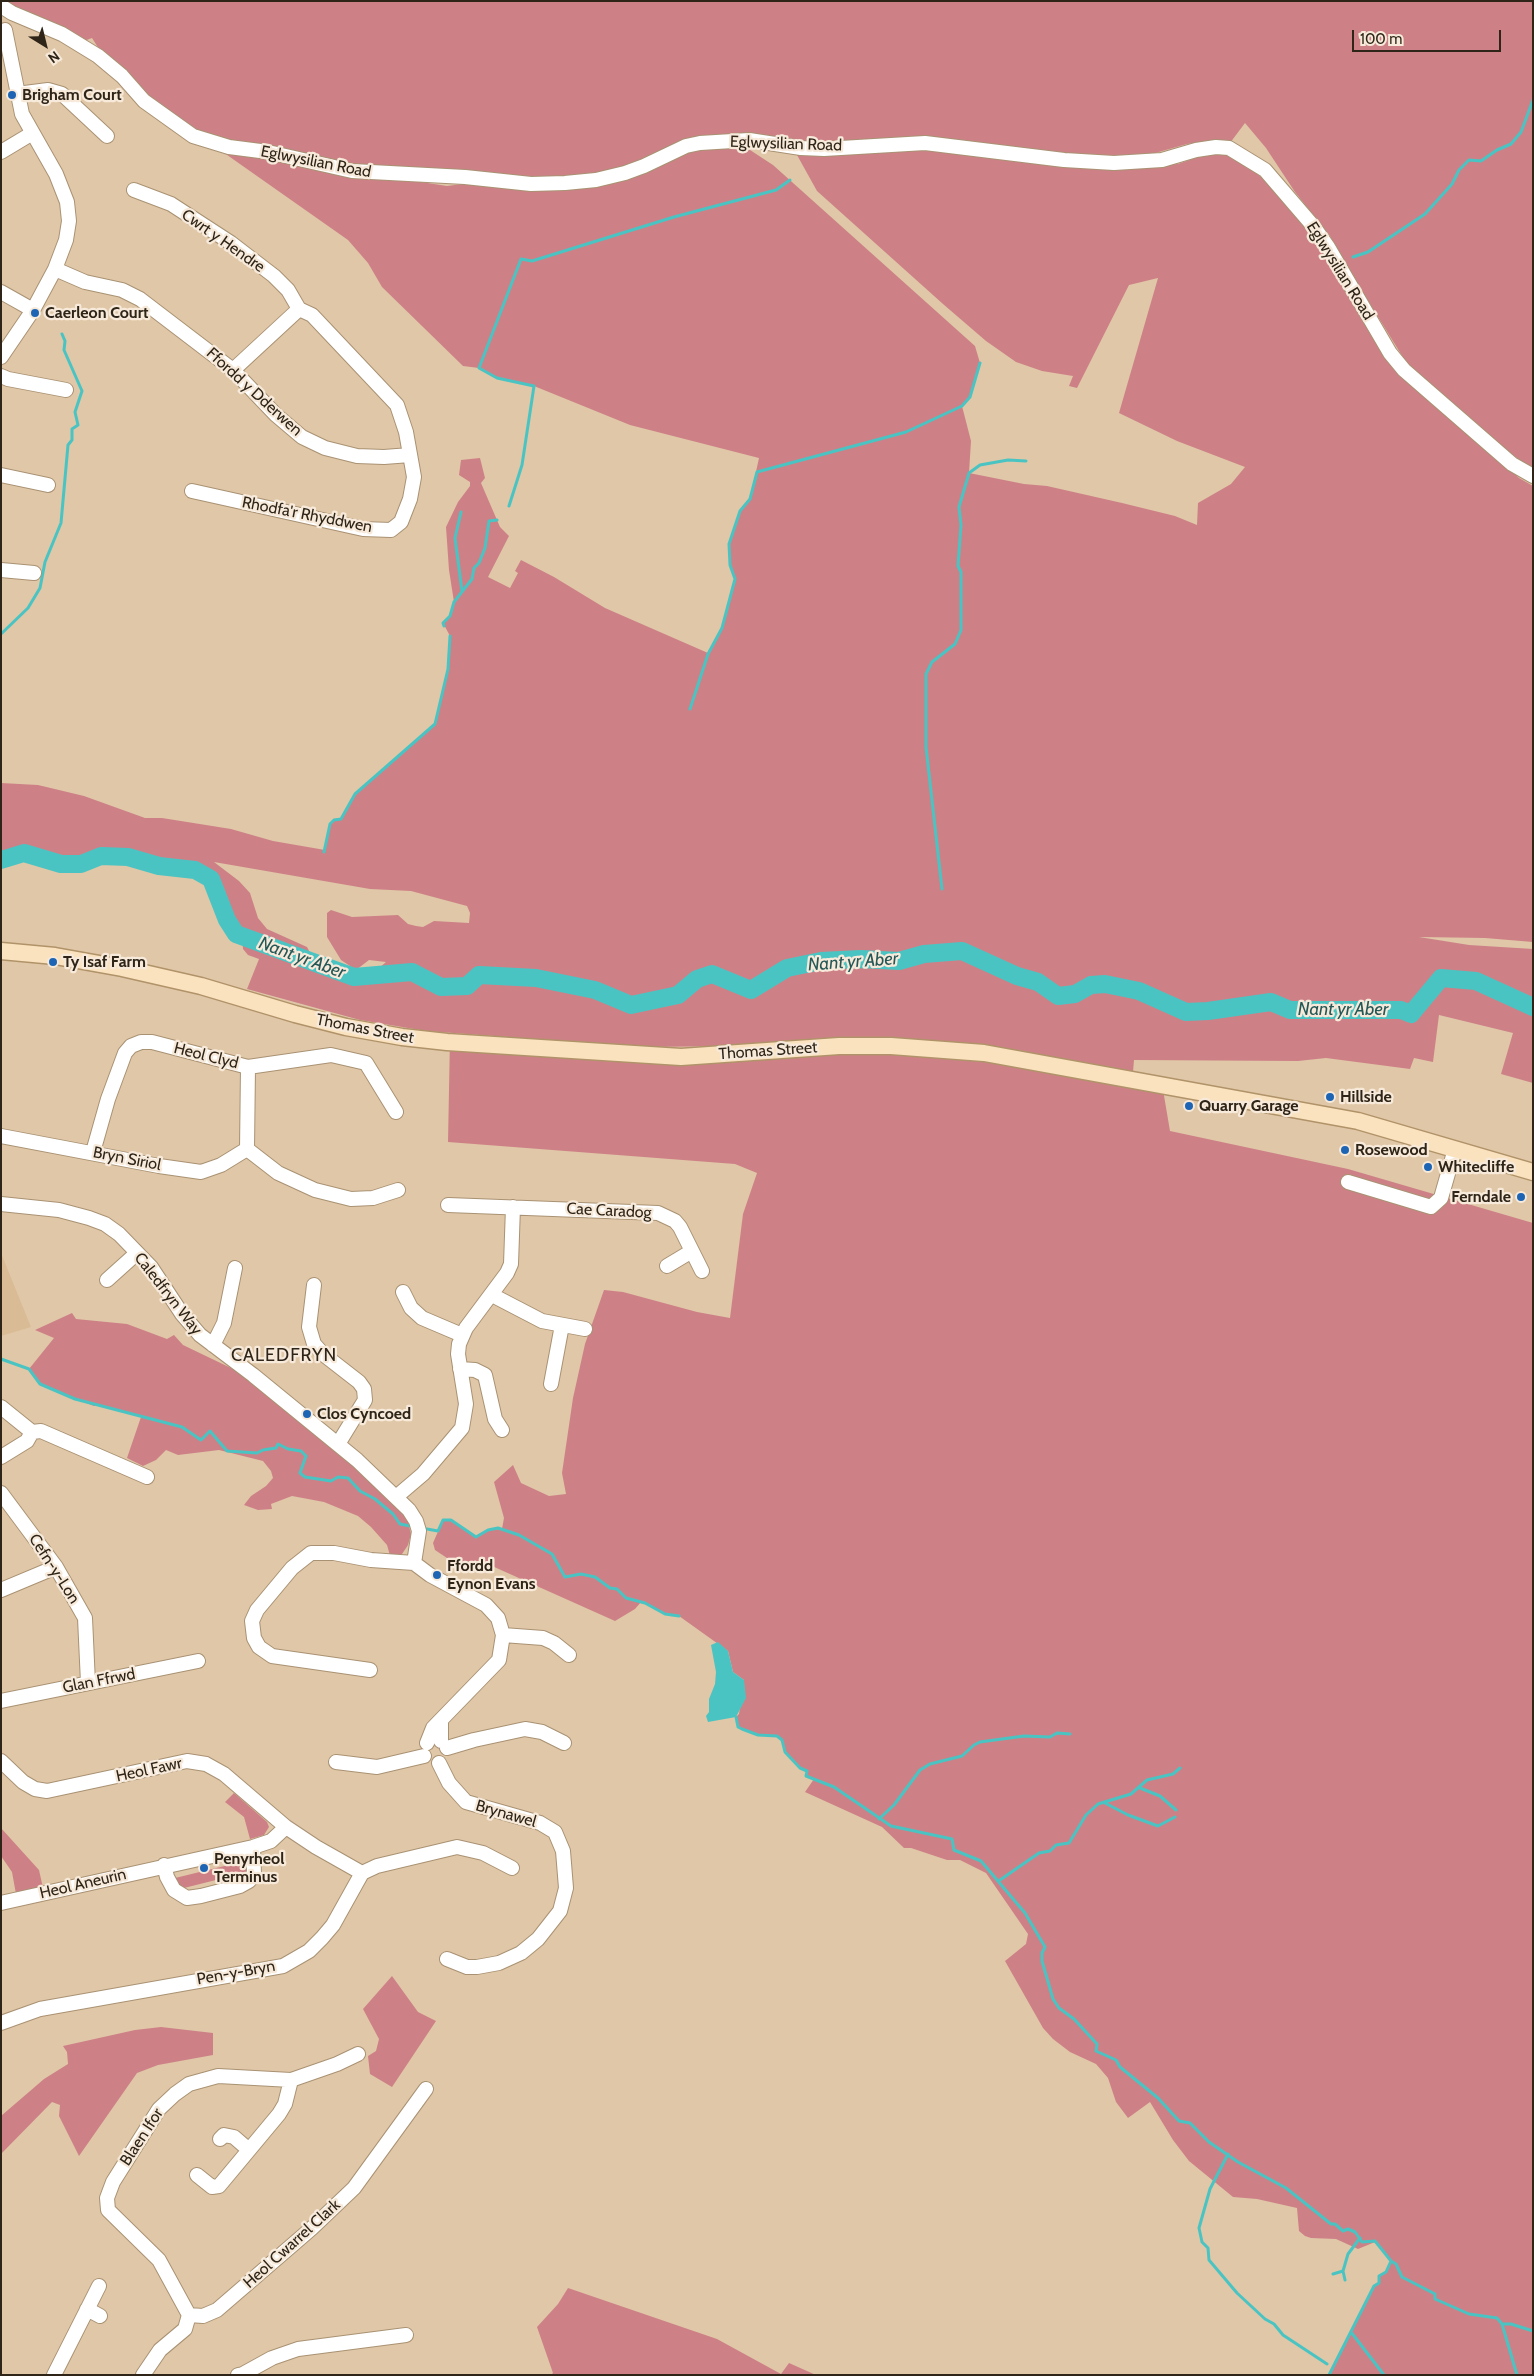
<!DOCTYPE html>
<style>
body{margin:0}
#map{position:relative;width:1534px;height:2376px;overflow:hidden;background:#e0c7a7;font-family:Cabin,sans-serif}
canvas{display:block}
.frame{position:absolute;inset:0;border:2px solid #2e2518;pointer-events:none}
.north{position:absolute;left:20px;top:20px;width:50px;height:50px;-webkit-text-stroke:4px #f7eada;paint-order:stroke;rotate:144deg;font-size:14px;font-weight:700;line-height:20px;text-align:center;color:#2e2518}
.north::after{content:'';display:block;margin:auto;width:18px;height:22px;background:#2e2518;clip-path:polygon(50% 0,100% 100%,50% 72%,0 100%)}
.scale{position:absolute;left:1352px;top:30px;width:149px;height:22px;box-sizing:border-box;border:2px solid #2e2518;border-top:0;padding-left:6px;font-size:15px;line-height:18px;white-space:nowrap;color:#2e2518;-webkit-text-stroke:4px #f7eada;paint-order:stroke}
</style>
<div id="map">
<canvas width="1534" height="2376"></canvas>
<div class="frame"></div>
<div class="north">N</div>
<div class="scale">100 m</div>
</div>
<script>
const ctx = document.querySelector('canvas').getContext('2d');
ctx.lineJoin = 'round';
function paint(path, color) { ctx.fillStyle = color; ctx.fill(path, 'evenodd'); }
const toPath = rows => new Path2D(rows.map(r => 'M' + r).join(''));
function strokePath(path, color, width, dash) { ctx.strokeStyle = color; ctx.lineWidth = width; ctx.lineCap = dash ? 'butt' : 'round'; ctx.setLineDash(dash || []); ctx.stroke(path); }
function write(font, color, halo, rows, align = 'center') {
  ctx.font = font + ' Cabin,sans-serif'; ctx.lineWidth = 4.5; ctx.setLineDash([]); ctx.textBaseline = 'middle'; ctx.strokeStyle = halo; ctx.fillStyle = color; for (const [text, x, y, turn = 0] of rows) {
    ctx.save(); ctx.translate(x, y); ctx.rotate((+turn || 0) * Math.PI / 180); ctx.textAlign = isNaN(turn) ? turn : align; if (halo) ctx.strokeText(text, 0, 0); ctx.fillText(text, 0, 0); ctx.restore();
  }
}
paint(toPath([
 [1,1253,31,1327,1,1336]
]), '#d9bc95');
paint(toPath([
 [3,1,1533,1,1533,467,1530,467,1487,437,1409,367,1346,265,1330,236,1295,192,1266,148,1245,123,1230,143,1215,140,1187,144,1141,157,1099,159,813,144,773,139,661,152,598,176,529,178,360,168,211,139,171,117,149,101,99,49,92,38,84,41],
 [721,146,750,150,773,165,975,346,980,363,970,397,962,406,971,441,969,473,1024,484,1047,486,1122,503,1175,516,1197,525,1198,503,1231,484,1245,467,1177,441,1119,413,1158,278,1129,285,1077,388,1069,386,1073,376,1042,371,1016,362,986,341,943,304,817,191,797,155,797,151,926,146,1125,167,1178,164,1212,152,1229,153,1253,170,1280,194,1302,221,1323,250,1381,346,1498,458,1519,478,1533,486,1533,942,1485,938,1419,937,1469,945,1533,949,1533,1083,1501,1074,1513,1033,1439,1015,1433,1062,1414,1058,1410,1069,1326,1058,1298,1061,1134,1060,1133,1072,977,1044,882,1038,814,1039,739,1046,644,1047,710,1050,839,1041,1161,1078,1170,1131,1348,1169,1533,1223,1533,2375,1329,2375,1374,2286,1379,2283,1379,2276,1386,2272,1391,2261,1375,2242,1358,2249,1336,2239,1311,2238,1305,2236,1299,2231,1297,2208,1257,2199,1233,2197,1189,2161,1173,2140,1150,2102,1128,2118,1116,2102,1108,2078,1096,2064,1070,2052,1053,2039,1043,2028,1005,1961,1026,1944,1028,1934,986,1873,960,1860,947,1860,911,1848,904,1848,882,1827,805,1792,814,1779,806,1776,807,1771,800,1768,785,1752,782,1740,776,1736,758,1735,738,1727,736,1717,739,1714,744,1680,733,1672,728,1651,679,1616,665,1614,641,1602,635,1609,615,1621,492,1566,453,1562,435,1550,433,1543,443,1520,451,1520,476,1537,488,1530,502,1529,504,1518,494,1482,513,1465,521,1483,549,1496,566,1494,562,1473,573,1398,585,1344,604,1290,623,1292,697,1312,730,1318,743,1214,757,1173,735,1164,448,1142,450,1038,589,1043,426,1031,360,1020,247,989,259,959,248,955,243,949,242,937,236,934,227,920,211,879,195,870,159,866,128,857,101,856,81,864,61,864,24,853,1,860,1,783,38,785,84,796,145,818,162,818,231,829,273,841,325,850,330,824,334,820,341,819,355,794,435,724,448,669,450,636,443,623,450,616,454,602,449,570,446,527,458,502,470,486,470,482,459,475,461,460,480,458,485,478,481,483,500,527,509,536,488,577,510,588,518,573,515,571,521,560,554,577,605,608,708,653,722,628,735,579,730,565,729,544,740,511,750,499,759,458,630,425,534,386,497,378,479,368,463,366,382,287,368,263,348,240,220,150,361,179,408,180,447,186,463,184,564,190,598,185,676,154],
 [214,862,370,889,411,891,467,906,470,913,469,923,434,921,423,927,416,926,408,924,398,915,352,917,331,910,327,913,327,937,341,960,356,970,369,960,386,962,371,975,354,977,316,964,307,947,267,929,258,918,250,893,239,881],
 [72,1313,76,1319,127,1324,167,1339,174,1335,183,1345,233,1369,351,1460,407,1518,411,1534,408,1545,402,1554,391,1559,387,1545,371,1527,358,1516,324,1502,292,1496,271,1504,272,1509,258,1510,244,1505,251,1496,266,1486,273,1478,271,1471,263,1461,219,1450,178,1455,166,1450,156,1460,143,1466,127,1458,141,1417,100,1405,94,1406,63,1394,40,1384,29,1369,54,1338,35,1330],
 [234,1793,267,1822,269,1827,264,1835,250,1839,244,1817,225,1802],
 [1,1828,39,1870,43,1888,16,1894,12,1872,1,1856],
 [249,1860,248,1872,180,1889,171,1879],
 [392,1976,418,2012,436,2021,392,2087,370,2074,368,2056,376,2051,379,2039,363,2009],
 [161,2027,213,2033,213,2055,158,2065,137,2073,79,2156,59,2116,60,2105,52,2102,1,2154,1,2116,44,2079,68,2064,67,2052,63,2046,135,2030],
 [568,2288,717,2339,781,2374,789,2363,816,2375,551,2375,553,2373,537,2327,558,2304]
]), '#cd8187');
paint(toPath([
 [718,1642,728,1651,733,1672,744,1680,746,1698,736,1717,708,1722,706,1716,709,1712,709,1699,715,1684,716,1672,711,1645]
]), '#4ac4c3');
strokePath(toPath([
 [1353,257,1368,252,1425,214,1452,184,1459,170,1469,160,1481,161,1497,150,1511,144,1521,132,1533,100],
 [509,506,522,465,534,386,497,378,479,368,521,259,532,261,674,217,776,190,790,180],
 [461,512,455,538,462,591],
 [444,626,443,623,450,616,454,602,472,579,474,568,479,563,485,548,489,521,497,520],
 [1,634,28,608,40,588,45,562,61,523,68,445,72,440,72,429,78,425,75,412,82,391,64,350,65,341,62,334],
 [690,709,708,654,722,628,735,579,730,565,729,544,740,511,750,499,757,472,906,432,962,406,970,397,980,363],
 [324,852,330,824,334,820,341,819,355,794,435,724,448,669,450,636],
 [942,889,926,747,926,674,932,662,955,644,961,630,961,572,958,566,961,525,959,507,969,473,980,465,1008,460,1026,461],
 [1,1359,29,1369,40,1384,75,1399,182,1427,201,1440,210,1431,227,1451,257,1453,263,1450,276,1448,278,1444,288,1449,301,1451,306,1456,300,1473,305,1477,331,1481,338,1477,348,1478,360,1491,375,1499,393,1514,400,1524,410,1526],
 [427,1529,438,1531,443,1520,451,1520,476,1537,488,1530,498,1528,519,1535,552,1554,565,1577,581,1574,595,1577,610,1588,617,1589,626,1598,645,1603,665,1614,679,1616],
 [736,1717,738,1727,742,1729,758,1735,777,1736,782,1740,785,1752,800,1768,807,1771,806,1776,834,1787,891,1826,952,1839,954,1850,981,1861,1025,1913,1045,1947,1042,1953,1042,1961,1053,1999,1059,2008,1074,2019,1097,2044,1096,2051,1116,2060,1120,2067,1158,2098,1179,2121,1190,2123,1209,2142,1238,2162,1286,2188,1331,2224,1335,2224,1343,2231,1348,2229,1355,2232,1362,2242,1375,2241,1391,2261,1396,2264,1402,2277,1435,2294,1435,2299,1469,2314,1497,2318,1502,2324,1511,2324,1533,2331],
 [1140,1788,1160,1796,1176,1810],
 [1105,1803,1128,1815,1158,1826,1175,1817],
 [879,1819,894,1805,920,1770,930,1764,962,1756,974,1745,980,1742,1024,1736,1050,1737,1057,1733,1070,1734],
 [1000,1880,1039,1853,1050,1851,1056,1845,1069,1843,1086,1815,1098,1804,1131,1794,1147,1780,1173,1774,1180,1768],
 [1228,2154,1210,2189,1199,2228,1202,2242,1208,2248,1209,2260,1237,2293,1265,2319,1274,2324,1283,2335,1327,2364],
 [1333,2274,1343,2271],
 [1345,2280,1343,2271,1348,2254,1360,2238],
 [1502,2324,1517,2375],
 [1351,2332,1384,2375],
 [1329,2375,1374,2286,1379,2283,1379,2276,1386,2272,1391,2261]
]), '#4ac4c3', 3);
strokePath(toPath([
 [1,860,24,853,61,864,81,864,101,856,128,857,159,866,195,870,211,879,227,920,236,934,354,977,412,972,441,987,467,986,479,975,536,978,595,990,631,1005,678,995,697,979,712,974,751,990,787,968,821,961,861,959,899,961,924,954,962,951,1017,976,1038,982,1058,996,1075,994,1091,985,1105,984,1139,991,1186,1012,1208,1011,1271,1002,1290,1010,1401,1010,1411,1014,1441,978,1476,981,1533,1007]
]), '#4ac4c3', 18);
const minor = toPath([
 [1,6,12,13,62,34,98,56,122,76,144,101,193,136,229,147,268,152,352,171,465,177,531,184,565,183,596,180,625,173,644,166,686,146,700,143,749,140,801,148,824,149,925,143,1064,160,1114,163,1162,160,1196,150,1216,147,1229,148,1265,170,1314,227,1328,247,1390,353,1404,370,1512,464,1533,476],
 [17,94,48,90,62,94,107,136],
 [1,152,31,134],
 [134,190,171,204,231,243,274,276,288,290,299,309],
 [55,269,85,282,122,290,140,299,233,370,276,415,302,437,325,448,357,456,384,457,410,455],
 [1,292,33,310],
 [1,357,33,310,55,269,66,240,69,221,67,202,56,174,22,114,5,30],
 [1,376,8,379,66,390],
 [1,475,48,485],
 [192,491,363,529,391,530,401,522,410,499,414,477,406,432,397,405,312,315,299,309,233,370],
 [1,570,34,573],
 [1,1136,159,1166,201,1172,221,1165,247,1149],
 [247,1149,278,1173,315,1190,351,1199,373,1198,398,1190],
 [247,1149,248,1067],
 [93,1152,108,1099,125,1053,131,1046,141,1042,152,1042,248,1067,331,1055,366,1063,396,1112],
 [1348,1182,1431,1207,1441,1198,1455,1149],
 [1,1204,59,1210,89,1218,105,1224,119,1234,151,1267,182,1314,200,1335,253,1375,357,1460,409,1510,416,1521,419,1531,414,1563],
 [448,1205,658,1213,675,1221,680,1227,702,1271],
 [667,1266,692,1251],
 [107,1280,137,1253],
 [314,1285,309,1327,314,1344,323,1354,359,1382,364,1389,365,1400,338,1444],
 [403,1292,411,1308,422,1318,462,1335],
 [492,1295,542,1321,585,1329],
 [213,1345,224,1323,235,1268],
 [460,1369,475,1370,485,1375,495,1419,502,1430],
 [551,1384,562,1325],
 [1,1407,32,1432],
 [32,1432,41,1431,147,1477],
 [1,1457,27,1441,32,1432],
 [1,1493,56,1567,85,1618,88,1683],
 [396,1497,423,1474,462,1428,466,1404,458,1354,459,1344,466,1328,507,1273,511,1264,513,1207],
 [414,1563,430,1575,486,1605,498,1618,503,1635,499,1660,433,1728,427,1743],
 [1,1590,56,1567],
 [503,1635,543,1638,554,1643,569,1655],
 [370,1670,272,1656,259,1647,254,1638,252,1621,257,1610,292,1568,311,1553,334,1553,371,1560,414,1563],
 [1,1701,198,1661],
 [441,1741,441,1721],
 [447,1748,474,1740,525,1729,542,1732,564,1743],
 [1,1761,23,1782,35,1789,47,1791,187,1761,206,1764,224,1774,286,1827,316,1847,362,1873],
 [336,1762,377,1767,424,1756],
 [439,1763,449,1783,466,1802,540,1823,555,1832,563,1851,566,1888,560,1911,538,1939,521,1953,499,1963,477,1967,467,1967,447,1959],
 [164,1865,167,1877,174,1890,187,1898,201,1896,240,1886,249,1881,254,1873,253,1847],
 [1,1903,253,1847,271,1841,286,1827],
 [1,2023,40,2009,283,1966,309,1951,322,1938,333,1925,362,1873,377,1866,457,1847,483,1853,512,1868],
 [220,2139,224,2135,234,2137,249,2150],
 [197,2175,212,2187,219,2186,279,2114,285,2104,291,2080],
 [87,2309,100,2316],
 [189,2315,159,2260,108,2210,107,2198,113,2182,159,2109,175,2094,189,2084,218,2076,291,2080,337,2064,358,2054],
 [54,2375,99,2286],
 [143,2375,160,2350,185,2329,189,2315,203,2316,217,2310,312,2228,354,2188,426,2089],
 [238,2375,243,2374,272,2358,298,2349,406,2335]
]);
const major = toPath([
 [1,951,55,956,122,968,201,986,295,1014,346,1027,402,1037,447,1042,681,1057,839,1046,891,1046,984,1053,1358,1121,1533,1172]
]);
strokePath(minor, '#a99273', 16);
strokePath(major, '#b19369', 19);
strokePath(minor, '#fff', 14);
strokePath(major, '#fae2bf', 16);
for (const [x, y, r, color] of [
 [12,95,5,"#1d64b4"],
 [35,313,5,"#1d64b4"],
 [53,962,5,"#1d64b4"],
 [1330,1097,5,"#1d64b4"],
 [1189,1106,5,"#1d64b4"],
 [1345,1150,5,"#1d64b4"],
 [1428,1167,5,"#1d64b4"],
 [1521,1197,5,"#1d64b4"],
 [307,1414,5,"#1d64b4"],
 [437,1575,5,"#1d64b4"],
 [204,1868,5,"#1d64b4"]
]) { const dot = new Path2D(); dot.arc(x, y, r, 0, 2 * Math.PI); ctx.fillStyle = color; ctx.fill(dot); strokePath(dot, '#f7eada', 2); }
write('bold 16px', '#2e2518', '#f7eada', [
 ["Brigham Court",22,95],
 ["Caerleon Court",45,313],
 ["Ty Isaf Farm",63,962],
 ["Hillside",1340,1097],
 ["Quarry Garage",1199,1106],
 ["Rosewood",1355,1150],
 ["Whitecliffe",1438,1167],
 ["Ferndale",1511,1197,"right"],
 ["Clos Cyncoed",317,1414],
 ["Ffordd",447,1566],
 ["Eynon Evans",447,1584],
 ["Penyrheol",214,1859],
 ["Terminus",214,1877]
], 'left');
write('16px', '#2e2518', '#f7eada', [
 ["Eglwysilian Road",786,144,2],
 ["Eglwysilian Road",316,162,11],
 ["Cwrt y Hendre",223,241,35],
 ["Eglwysilian Road",1340,271,58],
 ["Ffordd y Dderwen",254,392,42],
 ["Rhodfa'r Rhyddwen",307,515,11],
 ["Thomas Street",365,1029,11],
 ["Thomas Street",768,1051,-4],
 ["Heol Clyd",206,1056,14],
 ["Bryn Siriol",127,1159,11],
 ["Cae Caradog",609,1211,3],
 ["Caledfryn Way",168,1294,52],
 ["Cefn-y-Lon",54,1569,57],
 ["Glan Ffrwd",99,1681,-11],
 ["Heol Fawr",149,1770,-12],
 ["Brynawel",506,1814,16],
 ["Heol Aneurin",83,1884,-13],
 ["Pen-y-Bryn",236,1973,-10],
 ["Blaen Ifor",142,2137,-57],
 ["Heol Cwarrel Clark",292,2244,-42]
]);
write('italic 18px', '#245857', '#f7eada', [
 ["Nant yr Aber",302,958,20],
 ["Nant yr Aber",853,962,-4],
 ["Nant yr Aber",1343,1010]
]);
ctx.letterSpacing = '1px';
write('18px', '#2e2518', '#f7eada', [
 ["CALEDFRYN",284,1356]
]);
ctx.letterSpacing = '0px';
</script>
